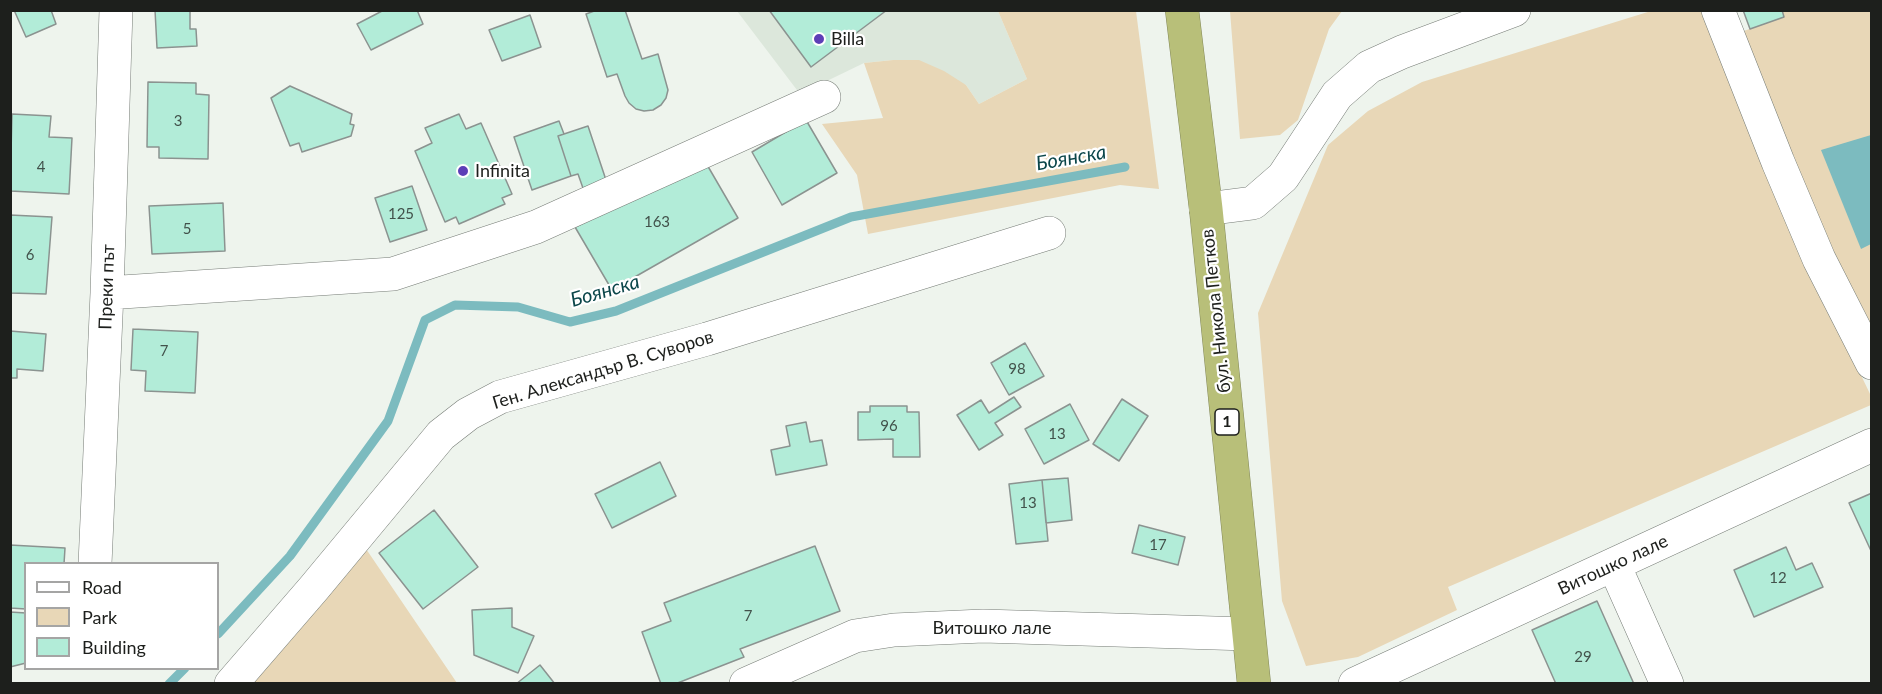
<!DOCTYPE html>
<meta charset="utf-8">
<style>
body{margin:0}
#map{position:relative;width:1882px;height:694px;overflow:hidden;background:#eef4ed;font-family:Lato,sans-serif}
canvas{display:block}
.frame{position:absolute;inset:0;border:12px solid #1d1f1c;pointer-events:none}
.legend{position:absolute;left:24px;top:562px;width:195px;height:108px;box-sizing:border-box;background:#fff;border:2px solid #a5a5a4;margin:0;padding:8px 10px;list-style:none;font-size:18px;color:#1d1f1c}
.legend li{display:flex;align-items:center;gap:12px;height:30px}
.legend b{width:30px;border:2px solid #a5a5a4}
</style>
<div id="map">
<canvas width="1882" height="694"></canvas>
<div class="frame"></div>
<ul class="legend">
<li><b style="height:8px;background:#fff"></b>Road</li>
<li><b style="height:16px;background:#e8d7b7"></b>Park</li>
<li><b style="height:16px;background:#b2ecd8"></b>Building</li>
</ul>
</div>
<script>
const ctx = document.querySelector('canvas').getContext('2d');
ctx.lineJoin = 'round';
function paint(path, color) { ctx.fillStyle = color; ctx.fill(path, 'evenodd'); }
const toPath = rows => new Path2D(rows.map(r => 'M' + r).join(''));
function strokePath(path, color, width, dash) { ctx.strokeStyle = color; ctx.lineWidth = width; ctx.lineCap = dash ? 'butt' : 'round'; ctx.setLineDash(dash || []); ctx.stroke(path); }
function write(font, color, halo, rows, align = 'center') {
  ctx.font = font + ' Lato,sans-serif'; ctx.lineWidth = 4.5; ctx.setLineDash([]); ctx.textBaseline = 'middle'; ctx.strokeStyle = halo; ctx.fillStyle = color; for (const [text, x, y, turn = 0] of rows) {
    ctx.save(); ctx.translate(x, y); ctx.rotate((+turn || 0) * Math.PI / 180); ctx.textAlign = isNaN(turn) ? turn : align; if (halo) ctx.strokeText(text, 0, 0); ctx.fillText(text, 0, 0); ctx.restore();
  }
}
paint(toPath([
 [737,11,998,11,1027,79,979,104,966,85,893,60,864,63,800,94]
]), '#dce7db');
paint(toPath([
 [998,11,1136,11,1159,189,1120,185,868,234,857,175,822,124,883,118,864,63,893,60,919,60,944,71,966,85,979,104,1027,79],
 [1230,11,1342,11,1329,29,1298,120,1280,135,1240,139],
 [1651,11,1702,11,1790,227,1871,396,1871,405,1448,587,1457,610,1358,657,1306,666,1282,601,1258,313,1328,145,1368,111,1422,82],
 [1782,11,1871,11,1871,340,1738,33,1784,17],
 [360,540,457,683,239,684]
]), '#e8d7b7');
paint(toPath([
 [1871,135,1871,244,1861,249,1821,150]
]), '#7cbbbf');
strokePath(toPath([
 [218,634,290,556,388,421,425,320,455,305,518,307,570,322,616,311,851,217,1125,167],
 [169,684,185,668]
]), '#7cbbbf', 9);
const building = toPath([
 [14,10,51,10,56,24,26,37,14,10],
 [155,10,190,10,190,29,196,29,197,46,157,48,155,10],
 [384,10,417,10,423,24,371,50,357,24,384,10],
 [597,10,625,10,642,59,658,54,668,90,666,98,661,105,653,110,644,111,636,109,629,103,625,96,617,74,607,77,586,14,597,10],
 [769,10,887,10,811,67,769,10],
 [1743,10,1782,10,1784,17,1750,29,1743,10],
 [530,15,541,47,502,61,489,30,530,15],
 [148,82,196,83,196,94,209,95,208,159,159,158,159,147,147,147,148,82],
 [290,86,352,114,350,124,354,125,351,136,302,152,299,143,290,146,271,98,290,86],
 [12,114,51,116,49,137,72,138,69,194,10,191,12,114],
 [459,114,466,129,481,123,512,194,502,198,505,204,459,224,456,217,445,222,415,151,432,143,425,128,459,114],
 [806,120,837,173,782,205,752,152,806,120],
 [559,121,564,134,558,136,571,176,532,190,514,137,559,121],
 [588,126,607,183,584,191,578,174,571,176,558,136,588,126],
 [706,163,738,218,612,290,575,227,706,163],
 [412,186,427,230,390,242,375,198,412,186],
 [223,203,225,251,152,254,149,206,223,203],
 [10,215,52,217,46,294,10,293,10,215],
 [133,329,198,332,195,393,145,391,146,371,131,370,133,329],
 [10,331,46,334,43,371,17,369,17,378,10,378,10,331],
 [1025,343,1044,376,1009,395,991,363,1025,343],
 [1014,397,1021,407,995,423,1003,435,979,450,957,415,981,400,989,413,1014,397],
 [1122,399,1148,416,1119,461,1093,444,1122,399],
 [1070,404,1089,440,1044,464,1025,429,1070,404],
 [870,406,907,406,907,412,919,412,920,457,893,457,893,439,858,440,858,412,870,412,870,406],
 [806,422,810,442,822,440,827,465,776,475,771,450,790,446,786,426,806,422],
 [660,462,676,496,612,528,595,494,660,462],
 [1068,478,1072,520,1046,523,1042,480,1068,478],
 [1042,480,1048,541,1016,544,1009,484,1042,480],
 [1872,493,1872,553,1849,503,1872,493],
 [434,510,478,567,423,609,379,553,434,510],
 [1139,525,1185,537,1178,565,1132,553,1139,525],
 [10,545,65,548,64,564,26,564,26,609,10,608,10,545],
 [815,546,840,611,740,649,744,657,675,684,661,684,642,632,671,621,664,603,815,546],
 [1786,547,1796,570,1812,563,1823,587,1754,617,1734,570,1786,547],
 [1597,601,1634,684,1556,684,1532,630,1597,601],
 [512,608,512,627,534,636,518,673,474,655,472,610,512,608],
 [10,612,26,613,26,663,10,667,10,612],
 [540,665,555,684,516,684,540,665]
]);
paint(building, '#b2ecd8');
strokePath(building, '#8b9390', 1.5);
const minor = toPath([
 [1718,10,1778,162,1819,259,1872,363],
 [1206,209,1253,203,1283,177,1337,95,1369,67,1402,52,1514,10],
 [107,293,393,274,536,227,824,97],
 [95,564,107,293,116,10],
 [1614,565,1667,684],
 [231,684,314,588,441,435,468,414,500,397,707,339,1049,233],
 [746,684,855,636,894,630,983,626,1248,634],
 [1355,684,1872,445]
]);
const highway = toPath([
 [1182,10,1206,209,1254,684]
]);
strokePath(minor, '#767c76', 34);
strokePath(highway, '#828758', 34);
strokePath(minor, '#fff', 33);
strokePath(highway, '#b8bf79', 33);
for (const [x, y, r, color] of [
 [819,39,6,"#5d3fb7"],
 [463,171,6,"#5d3fb7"]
]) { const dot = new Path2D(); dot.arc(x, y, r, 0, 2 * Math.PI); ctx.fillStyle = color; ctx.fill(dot); strokePath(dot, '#fff', 2); }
write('15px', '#42524b', null, [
 ["3",178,121],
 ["4",41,167],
 ["125",401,214],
 ["163",657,222],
 ["5",187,229],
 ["6",30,255],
 ["7",164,351],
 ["98",1017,369],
 ["96",889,426],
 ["13",1057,434],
 ["13",1028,503],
 ["17",1158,545],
 ["12",1778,578],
 ["7",748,616],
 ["29",1583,657]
]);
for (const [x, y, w] of [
 [1227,422,24]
]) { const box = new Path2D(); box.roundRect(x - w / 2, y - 13, w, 26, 4.5); ctx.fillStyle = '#fff'; ctx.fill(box); strokePath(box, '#1d1f1c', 1.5); }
write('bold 16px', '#1d1f1c', null, [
 ["1",1227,422]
]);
write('18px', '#1d1f1c', '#fff', [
 ["Billa",831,39],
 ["Infinita",475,171]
], 'left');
write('18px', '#1d1f1c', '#fff', [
 ["Преки път",107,287,-88],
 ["бул. Никола Петков",1216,311,-96],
 ["Ген. Александър В. Суворов",603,370,-17],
 ["Витошко лале",1613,565,-25],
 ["Витошко лале",992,628]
]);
write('italic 20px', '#0b464a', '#fff', [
 ["Боянска",1071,158,-10],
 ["Боянска",605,291,-16]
]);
</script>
